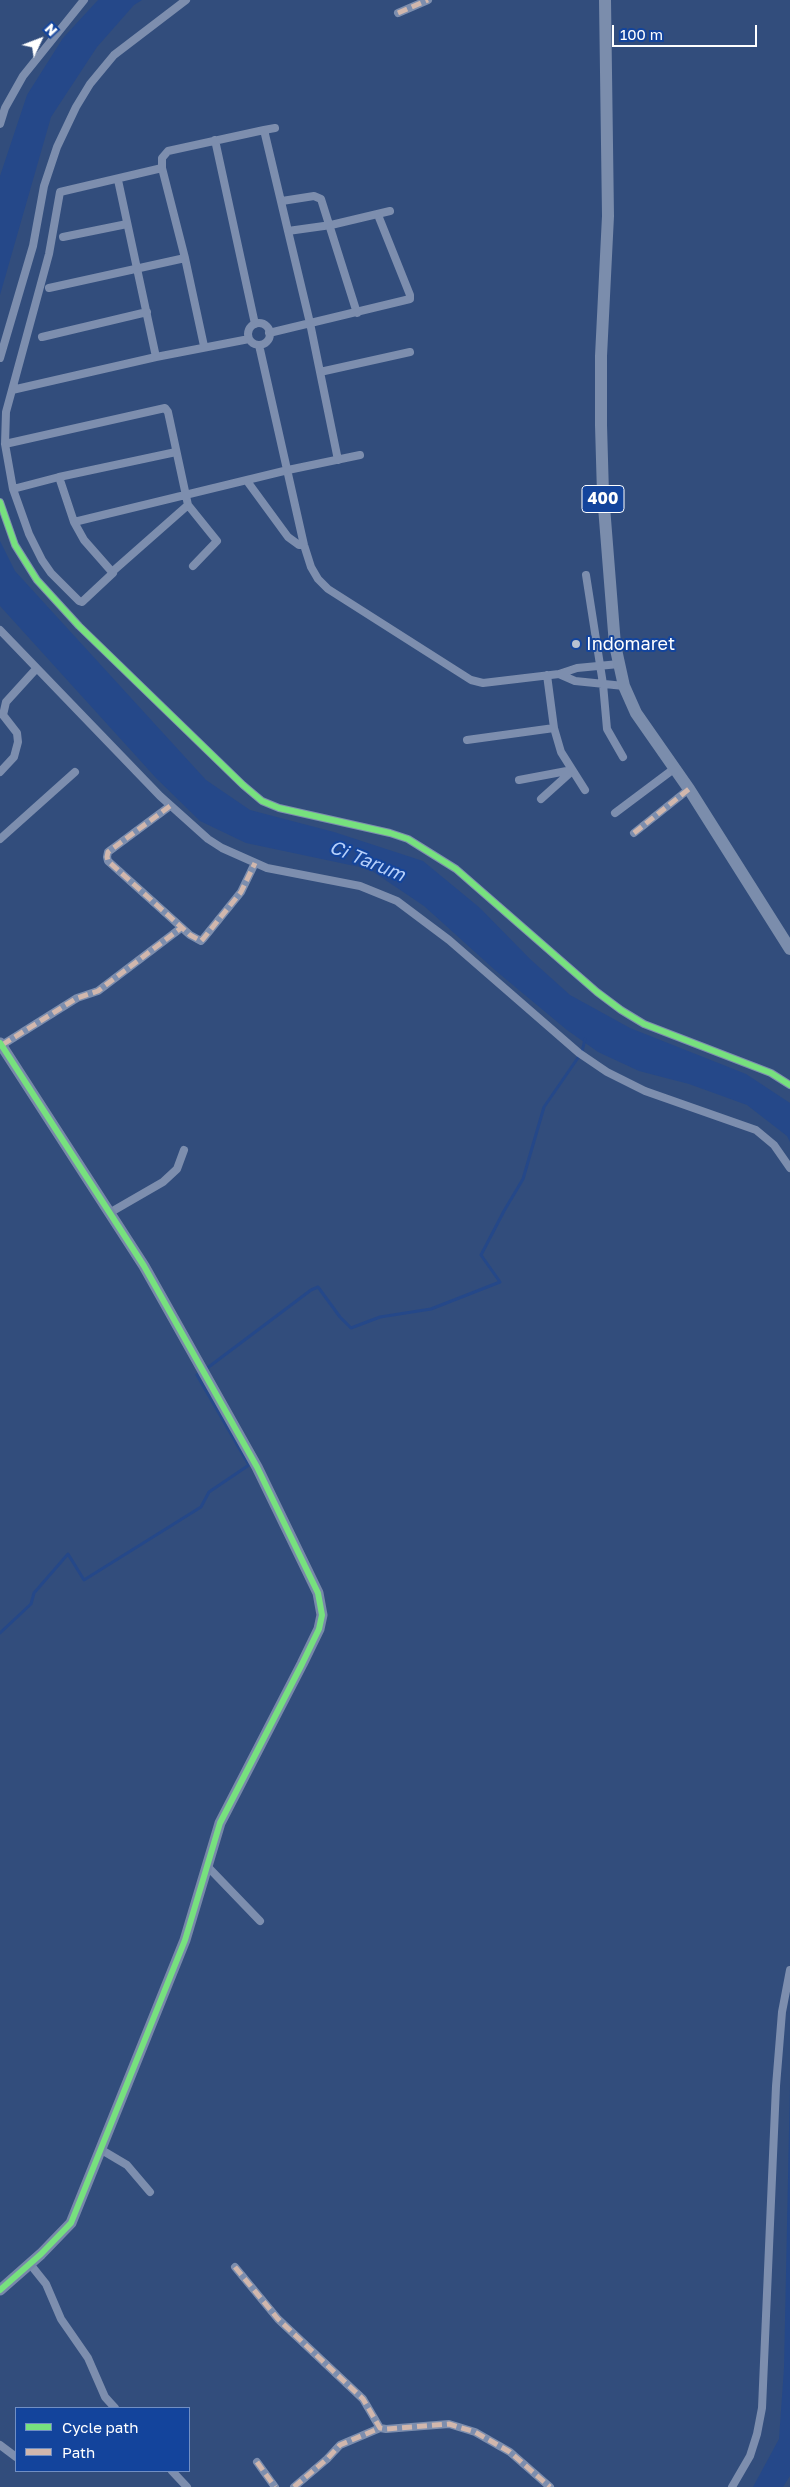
<!DOCTYPE html>
<style>
body{margin:0}
#map{position:relative;width:790px;height:2487px;overflow:hidden;background:#324d7c;font-family:"Golos Text",sans-serif}
canvas{display:block}
.legend{position:absolute;left:15px;top:2407px;width:175px;height:65px;box-sizing:border-box;background:#13449c;border:1px solid #718fc4;margin:0;padding:6px 9px;list-style:none;font-size:15px;color:#fff}
.legend li{display:flex;align-items:center;gap:10px;height:25px}
.legend b{width:25px;border:1px solid #718fc4}
.north{position:absolute;left:15px;top:15px;width:50px;height:50px;-webkit-text-stroke:4px #13449c;paint-order:stroke;rotate:47deg;font-size:14px;font-weight:700;line-height:20px;text-align:center;color:#fff}
.north::after{content:'';display:block;margin:auto;width:18px;height:22px;background:#fff;clip-path:polygon(50% 0,100% 100%,50% 72%,0 100%)}
.scale{position:absolute;left:612px;top:25px;width:145px;height:22px;box-sizing:border-box;border:2px solid #fff;border-top:0;padding-left:6px;font-size:15px;line-height:18px;white-space:nowrap;color:#fff;-webkit-text-stroke:4px #13449c;paint-order:stroke}
</style>
<div id="map">
<canvas width="790" height="2487"></canvas>
<ul class="legend">
<li><b style="height:6px;background:#77e17e"></b>Cycle path</li>
<li><b style="height:6px;background:#d1b7ad"></b>Path</li>
</ul>
<div class="north">N</div>
<div class="scale">100 m</div>
</div>
<script>
const ctx = document.querySelector('canvas').getContext('2d');
ctx.lineJoin = 'round';
function paint(path, color) { ctx.fillStyle = color; ctx.fill(path, 'evenodd'); }
const toPath = rows => new Path2D(rows.map(r => 'M' + r).join(''));
function strokePath(path, color, width, dash) { ctx.strokeStyle = color; ctx.lineWidth = width; ctx.lineCap = dash ? 'butt' : 'round'; ctx.setLineDash(dash || []); ctx.stroke(path); }
function write(font, color, halo, rows, align = 'center') {
  ctx.font = font + ' "Golos Text",sans-serif'; ctx.lineWidth = 4; ctx.setLineDash([]); ctx.textBaseline = 'middle'; ctx.strokeStyle = halo; ctx.fillStyle = color; for (const [text, x, y, turn = 0] of rows) {
    ctx.save(); ctx.translate(x, y); ctx.rotate((+turn || 0) * Math.PI / 180); ctx.textAlign = isNaN(turn) ? turn : align; if (halo) ctx.strokeText(text, 0, 0); ctx.fillText(text, 0, 0); ctx.restore();
  }
}
paint(toPath([
 [98,0,142,0,134,5,97,47,51,117,0,295,0,176,27,95,63,38],
 [0,541,15,571,206,780,250,810,334,832,423,861,480,908,530,959,570,995,630,1028,746,1074,790,1103,790,1142,787,1136,747,1105,689,1084,639,1071,598,1052,567,1030,496,971,424,906,369,869,246,843,200,821,156,778,0,606],
 [790,2083,790,2476,783,2487,753,2487,779,2439,784,2368]
]), '#254889');
strokePath(toPath([
 [206,1369,311,1290,318,1287,340,1317,351,1328,380,1317,431,1309,500,1282,481,1255,504,1211,523,1179,544,1107,582,1052,585,1039],
 [0,1633,31,1604,34,1593,68,1554,84,1580,201,1507,209,1492,249,1465,197,1375,201,1372]
]), '#254889', 3);
strokePath(toPath([
 [398,13,428,0],
 [0,124,5,108,23,76,84,0],
 [264,130,275,128],
 [215,140,255,324],
 [162,168,162,158,168,151,264,130,288,231,331,225,390,211],
 [118,180,156,357,249,339],
 [282,201,314,196,321,199,357,313],
 [288,231,310,323,338,460],
 [63,237,127,224],
 [49,288,185,258],
 '248 334a11 11 0 1 1 22 0a11 11 0 1 1-22 0Z',
 [269,333,410,299,410,295,378,215],
 [42,337,147,312],
 [259,345,304,545,311,567,318,579,328,589,471,680,483,683,559,674],
 [0,358,33,246,44,186,57,147,76,107,90,84,114,55,186,0],
 [320,372,410,352],
 [12,390,49,254,60,192,162,168,185,258,204,346],
 [5,444,165,408,168,412,188,505,112,572],
 [59,477,74,522,84,540,113,573,82,602,79,601,51,573,42,560,29,534,13,489,59,477],
 [59,477,176,452],
 [247,481,288,537,299,545,304,545],
 [13,489,5,444,6,412,12,390,156,357],
 [0,502,15,545,37,580,79,626,243,785,262,801,279,808,390,833,408,839,456,869,597,992,621,1010,644,1024,771,1073,790,1085],
 [188,505,217,541,193,566],
 [74,522,288,470,360,455],
 [586,575,603,684,607,729,623,757],
 [0,630,160,796,208,839,222,848,267,868,360,886,397,901,449,940,579,1053,607,1072,645,1091,756,1130,774,1145,790,1168],
 [619,664,577,668,559,674,575,681,624,686],
 [547,675,554,728,561,752,585,790],
 [467,740,554,728],
 [0,772,14,757,18,742,17,733,3,715,6,702,36,669],
 [519,780,572,770],
 [541,799,571,772],
 [170,806,108,852,107,857,108,861,190,935,201,941,203,939,241,892,255,863],
 [615,813,675,768],
 [634,833,689,789],
 [0,839,75,772],
 [2,1045,77,998,98,991,181,928],
 [111,1212,163,1182,177,1169,184,1150],
 [208,1867,260,1921],
 [100,2149,127,2165,150,2192],
 [30,2264,46,2284,61,2319,88,2358,105,2397,115,2408],
 [235,2267,278,2319,363,2399,380,2428,386,2429,449,2424,475,2432,510,2452,550,2487],
 [0,2445,16,2457],
 [257,2462,275,2487],
 [172,2471,187,2487],
 [294,2487,327,2459,340,2445,380,2428],
 [732,2487,750,2456,757,2434,762,2408,776,2086,782,2012,790,1970]
]), '#7d8eae', 8);
strokePath(toPath([
 [0,1043,144,1266,257,1467,318,1593,322,1615,319,1629,302,1664,220,1823,185,1940,71,2223,41,2254,0,2290]
]), '#7889aa', 11);
strokePath(toPath([
 [605,0,608,216,601,356,601,425,603,494,615,645,624,686,636,713,689,789,790,949]
]), '#7b8dac', 12);
strokePath(toPath([
 [398,13,428,0],
 [170,806,108,852,107,857,108,861,190,935,201,941,203,939,241,892,255,863],
 [634,833,689,789],
 [2,1045,77,998,98,991,181,928],
 [235,2267,278,2319,363,2399,380,2428,386,2429,449,2424,475,2432,510,2452,550,2487],
 [257,2462,275,2487],
 [294,2487,327,2459,340,2445,380,2428]
]), '#d1b7ad', 5, [10, 5]);
strokePath(toPath([
 [0,502,15,545,37,580,79,626,243,785,262,801,279,808,390,833,408,839,456,869,597,992,621,1010,644,1024,771,1073,790,1085],
 [0,1043,144,1266,257,1467,318,1593,322,1615,319,1629,302,1664,220,1823,185,1940,71,2223,41,2254,0,2290]
]), '#77e17e', 6);
for (const [x, y, r, color] of [
 [576,644,5,"#b7c1d1"]
]) { const dot = new Path2D(); dot.arc(x, y, r, 0, 2 * Math.PI); ctx.fillStyle = color; ctx.fill(dot); strokePath(dot, '#13449c', 2); }
for (const [x, y, w] of [
 [603,499,42]
]) { const box = new Path2D(); box.roundRect(x - w / 2, y - 13.5, w, 27, 4); ctx.fillStyle = '#13449c'; ctx.fill(box); strokePath(box, '#fff', 1); }
write('bold 16px', '#fff', null, [
 ["400",603,499]
]);
write('18px', '#fff', '#13449c', [
 ["Indomaret",586,644]
], 'left');
write('italic 19px', '#b5cffa', '#13449c', [
 ["Ci Tarum",367,861,22]
]);
</script>
